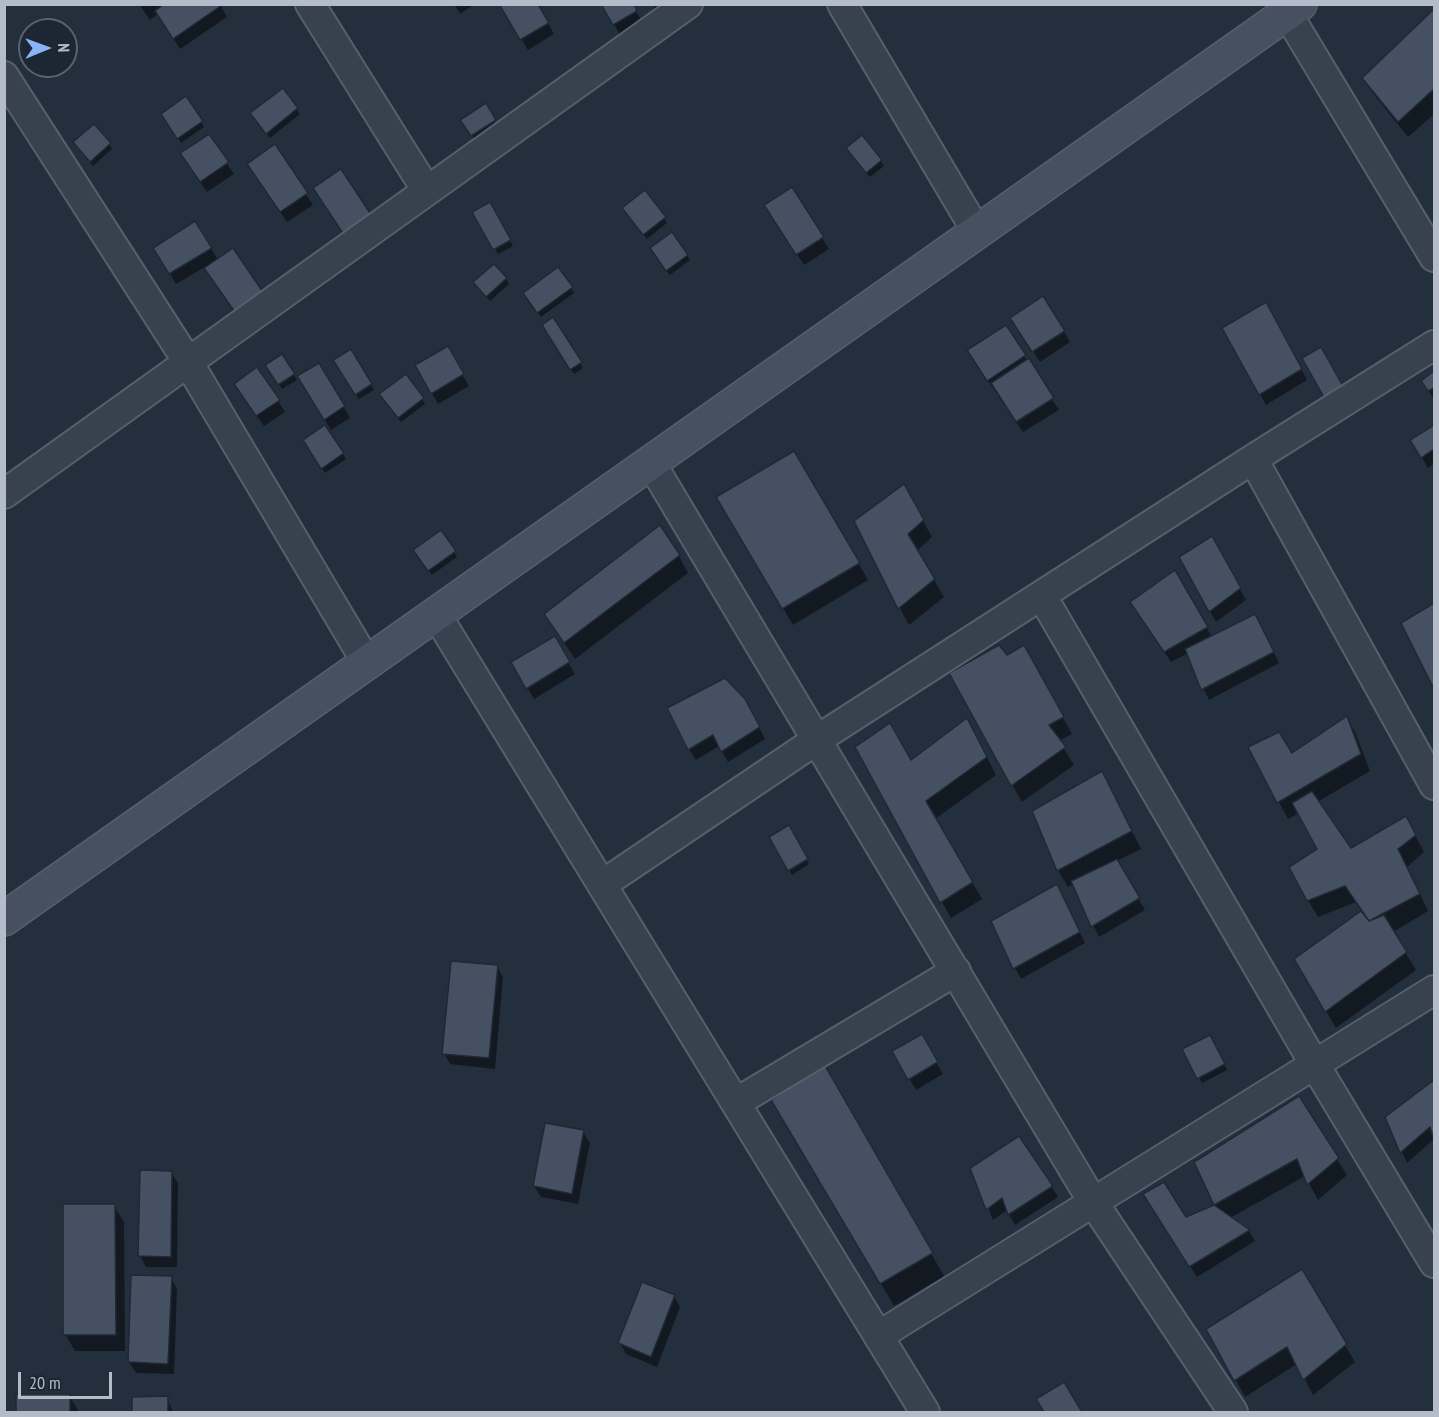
<!DOCTYPE html>
<style>
body{margin:0}
#map{position:relative;width:1439px;height:1417px;overflow:hidden;background:#242f3e;font-family:"PT Sans Narrow",sans-serif}
canvas{display:block}
.frame{position:absolute;inset:0;border:6px solid #b4bcc9;pointer-events:none}
.north{position:absolute;left:18px;top:18px;width:60px;height:60px;box-sizing:border-box;background:#1d2633;border:2px solid #59626f;border-radius:50%;rotate:89deg;font-size:16px;font-weight:700;line-height:24px;text-align:center;color:#b4bcc9}
.north::after{content:'';display:block;margin:auto;width:21px;height:27px;background:#8ab4f8;clip-path:polygon(50% 0,100% 100%,50% 72%,0 100%)}
.scale{position:absolute;left:18px;top:1372px;width:94px;height:27px;box-sizing:border-box;border:3px solid #b4bcc9;border-top:0;padding-left:8px;font-size:18px;line-height:21px;white-space:nowrap;color:#b4bcc9;-webkit-text-stroke:4px #1d2633;paint-order:stroke}
</style>
<div id="map">
<canvas width="1439" height="1417"></canvas>
<div class="frame"></div>
<div class="north">N</div>
<div class="scale">20 m</div>
</div>
<script>
const ctx = document.querySelector('canvas').getContext('2d');
ctx.lineJoin = 'round';
function paint(path, color) { ctx.fillStyle = color; ctx.fill(path, 'evenodd'); }
const toPath = rows => new Path2D(rows.map(r => 'M' + r).join(''));
function strokePath(path, color, width, dash) { ctx.strokeStyle = color; ctx.lineWidth = width; ctx.lineCap = dash ? 'butt' : 'round'; ctx.setLineDash(dash || []); ctx.stroke(path); }
paint(toPath([
 [139,4,220,4,227,17,180,49,158,14,150,20],
 [454,4,475,4,460,14],
 [500,4,548,23,554,34,528,50],
 [603,4,632,4,642,22,620,35],
 [652,4,689,4,664,22],
 [1434,11,1434,114,1408,137,1374,95,1364,78],
 [283,90,300,114,270,138,255,118],
 [185,98,204,127,181,143,163,114],
 [485,106,497,125,475,140,462,120],
 [208,136,234,174,207,192,188,165],
 [75,143,109,144,112,149,93,166],
 [275,146,313,205,287,222,255,175],
 [851,154,881,161,884,166,870,177],
 [791,189,829,249,804,265,772,216],
 [489,204,513,246,498,254,475,212],
 [627,213,664,218,667,223,647,239],
 [211,248,218,260,246,329,205,267,176,284,155,249],
 [654,253,687,255,690,260,670,275],
 [506,279,509,284,490,301,478,287],
 [571,288,574,293,541,317,528,298],
 [1272,315,1307,380,1266,405,1224,328],
 [553,319,583,368,574,374,544,325],
 [1005,327,1059,410,1023,432,975,362],
 [1019,329,1064,332,1070,342,1040,362],
 [447,348,469,386,438,404,417,366],
 [351,351,374,390,359,399,335,361],
 [282,356,297,380,282,389,267,366],
 [319,365,350,418,331,430,299,377],
 [1434,373,1434,400,1423,381],
 [242,395,278,401,285,412,264,426],
 [384,399,422,399,425,404,401,422],
 [325,427,346,459,325,473,305,441],
 [1434,427,1434,464,1428,468,1412,441],
 [794,453,868,580,793,625,718,497],
 [903,486,932,537,917,551,944,597,909,625,855,522],
 [1211,539,1246,600,1216,622,1181,558],
 [454,552,457,557,432,575,418,555],
 [679,556,688,573,575,659,545,614],
 [1174,572,1212,637,1261,626,1279,663,1209,700,1188,653,1171,662,1138,613],
 [1434,604,1434,686,1403,623],
 [554,638,575,674,534,699,513,663],
 [1023,647,1072,734,1059,741,1074,765,1022,802,951,674,1006,657],
 [751,712,765,739,728,762,719,746,696,760,689,749],
 [1347,718,1356,734,1370,771,1317,802,1351,850,1415,835,1424,852,1407,867,1428,911,1393,932,1416,970,1336,1028,1296,960,1363,912,1356,902,1318,917,1308,900,1319,849,1299,813,1288,819,1250,748,1291,755],
 [976,736,996,775,935,819,982,899,951,918,942,902,911,762],
 [1111,790,1141,849,1116,861,1145,910,1099,937,1073,884,1068,887,1058,870],
 [788,827,809,864,792,875,771,837],
 [1063,897,1085,943,1021,979,1015,968],
 [497,966,503,977,495,1069,450,1064,444,1053],
 [921,1036,943,1074,916,1090,894,1052],
 [1210,1037,1227,1070,1202,1083,1184,1050],
 [824,1066,944,1276,894,1306,773,1100],
 [1434,1082,1434,1139,1407,1163,1387,1118],
 [1298,1098,1347,1175,1318,1200,1305,1176,1230,1218,1249,1231,1255,1241,1197,1277,1151,1205,1185,1219,1216,1206,1196,1163],
 [583,1132,590,1143,578,1204,541,1197,534,1186],
 [972,1168,1051,1186,1058,1197,1015,1225,1007,1210,993,1220],
 [171,1172,178,1183,177,1267,146,1267,140,1256],
 [114,1206,124,1222,125,1351,75,1351,65,1334],
 [1301,1271,1355,1362,1313,1395,1297,1364,1245,1397,1208,1330],
 [171,1278,177,1289,174,1374,136,1373,129,1362],
 [674,1296,680,1307,657,1367,626,1354,620,1343],
 [69,1395,79,1412,18,1412,17,1396],
 [133,1398,167,1398,173,1412,133,1412]
]), '#0007');
const building = toPath([
 [164,4,222,4,222,5,173,39,155,11,164,4],
 [499,4,538,4,549,23,520,40,499,4],
 [601,4,634,4,637,11,613,25,601,4],
 [1434,9,1434,89,1398,122,1362,78,1434,9],
 [283,88,298,108,266,134,250,113,283,88],
 [186,96,203,121,177,139,161,114,186,96],
 [486,103,496,120,471,136,460,120,486,103],
 [94,124,111,143,90,162,73,142,94,124],
 [209,134,229,162,200,182,180,153,209,134],
 [862,135,882,160,866,173,846,148,862,135],
 [275,144,308,193,280,212,247,164,275,144],
 [341,169,372,216,344,235,313,188,341,169],
 [792,187,824,237,796,255,764,205,792,187],
 [645,190,666,217,643,235,622,208,645,190],
 [490,202,511,240,493,250,472,212,490,202],
 [195,221,212,248,169,274,153,248,195,221],
 [672,232,688,255,666,271,650,248,672,232],
 [233,248,267,298,239,318,204,268,233,248],
 [494,264,507,278,486,297,473,282,494,264],
 [558,267,573,287,537,313,523,293,558,267],
 [1043,296,1065,331,1032,352,1010,318,1043,296],
 [1266,302,1302,369,1259,395,1222,328,1266,302],
 [553,317,582,362,570,370,542,325,553,317],
 [1006,325,1026,355,987,381,967,350,1006,325],
 [448,346,464,374,431,394,415,365,448,346],
 [1321,347,1344,388,1326,401,1302,358,1321,347],
 [351,349,372,384,355,395,333,360,351,349],
 [282,354,295,374,278,385,265,365,282,354],
 [1029,358,1054,398,1016,422,991,383,1029,358],
 [319,363,345,406,324,420,297,376,319,363],
 [257,367,280,400,256,416,234,384,257,367],
 [1434,371,1434,388,1428,391,1421,381,1434,371],
 [406,374,424,398,398,418,379,394,406,374],
 [325,425,344,453,321,469,303,440,325,425],
 [1434,425,1434,449,1421,458,1410,440,1434,425],
 [794,451,860,563,782,609,716,497,794,451],
 [904,484,924,520,908,534,935,579,898,609,854,521,904,484],
 [660,525,680,555,564,643,544,614,660,525],
 [441,530,456,551,428,571,413,550,441,530],
 [1212,536,1241,588,1209,612,1179,557,1212,536],
 [1175,570,1208,627,1164,652,1130,602,1175,570],
 [1434,603,1434,689,1401,623,1434,603],
 [1255,614,1274,652,1201,690,1185,649,1255,614],
 [555,636,570,662,526,689,511,662,555,636],
 [999,645,1007,655,1024,645,1064,717,1049,725,1066,747,1011,786,949,673,999,645],
 [725,678,745,699,760,727,721,752,713,735,688,750,667,708,725,678],
 [1347,716,1361,754,1277,803,1248,747,1279,732,1292,753,1347,716],
 [967,718,987,757,926,801,973,882,940,903,855,747,890,723,911,760,967,718],
 [1102,771,1132,831,1057,871,1032,811,1102,771],
 [1312,791,1351,848,1406,816,1416,835,1398,849,1420,894,1369,921,1345,886,1307,901,1289,867,1317,849,1292,803,1312,791],
 [789,825,808,859,788,871,769,837,789,825],
 [1117,859,1140,898,1091,927,1071,881,1117,859],
 [1057,884,1080,932,1013,969,991,921,1057,884],
 [1361,911,1369,921,1384,915,1407,952,1325,1012,1294,959,1361,911],
 [451,961,498,965,489,1058,442,1054,451,961],
 [922,1034,938,1062,908,1080,892,1051,922,1034],
 [1210,1035,1225,1064,1197,1079,1182,1049,1210,1035],
 [824,1064,933,1253,880,1284,771,1100,824,1064],
 [1434,1080,1434,1140,1430,1127,1400,1153,1385,1117,1434,1080],
 [1299,1096,1339,1158,1307,1185,1297,1159,1214,1205,1194,1162,1299,1096],
 [545,1123,584,1130,572,1194,533,1186,545,1123],
 [1019,1136,1053,1186,1008,1215,1002,1198,986,1210,970,1168,1019,1136],
 [140,1170,172,1171,171,1257,138,1256,140,1170],
 [1164,1182,1186,1217,1214,1205,1250,1230,1189,1267,1143,1194,1164,1182],
 [63,1204,115,1204,116,1335,63,1335,63,1204],
 [1302,1269,1347,1344,1303,1380,1287,1347,1234,1381,1206,1329,1302,1269],
 [131,1275,172,1276,168,1364,128,1362,131,1275],
 [642,1282,675,1295,651,1357,618,1343,642,1282],
 [1064,1382,1082,1412,1044,1412,1036,1399,1064,1382],
 [16,1394,70,1394,70,1412,16,1412,16,1394],
 [168,1396,168,1412,132,1412,132,1397,168,1396]
]);
paint(building, '#455162');
strokePath(building, '#1f2835', 1.5);
const minor = toPath([
 [310,4,427,191],
 [842,4,977,232],
 [1287,13,1434,257],
 [4,76,188,362,367,663],
 [1253,459,1434,785],
 [651,463,1093,1202,1233,1412],
 [4,494,688,4],
 [1042,596,1315,1065,1434,1263],
 [436,614,925,1412],
 [603,884,818,739,1253,459,1434,345],
 [737,1102,956,971],
 [880,1335,1434,990]
]);
const secondary = toPath([
 [4,919,1300,4]
]);
strokePath(minor, '#565f6c', 32);
strokePath(secondary, '#565f6c', 36);
strokePath(minor, '#38414e', 28);
strokePath(secondary, '#465061', 33);
</script>
